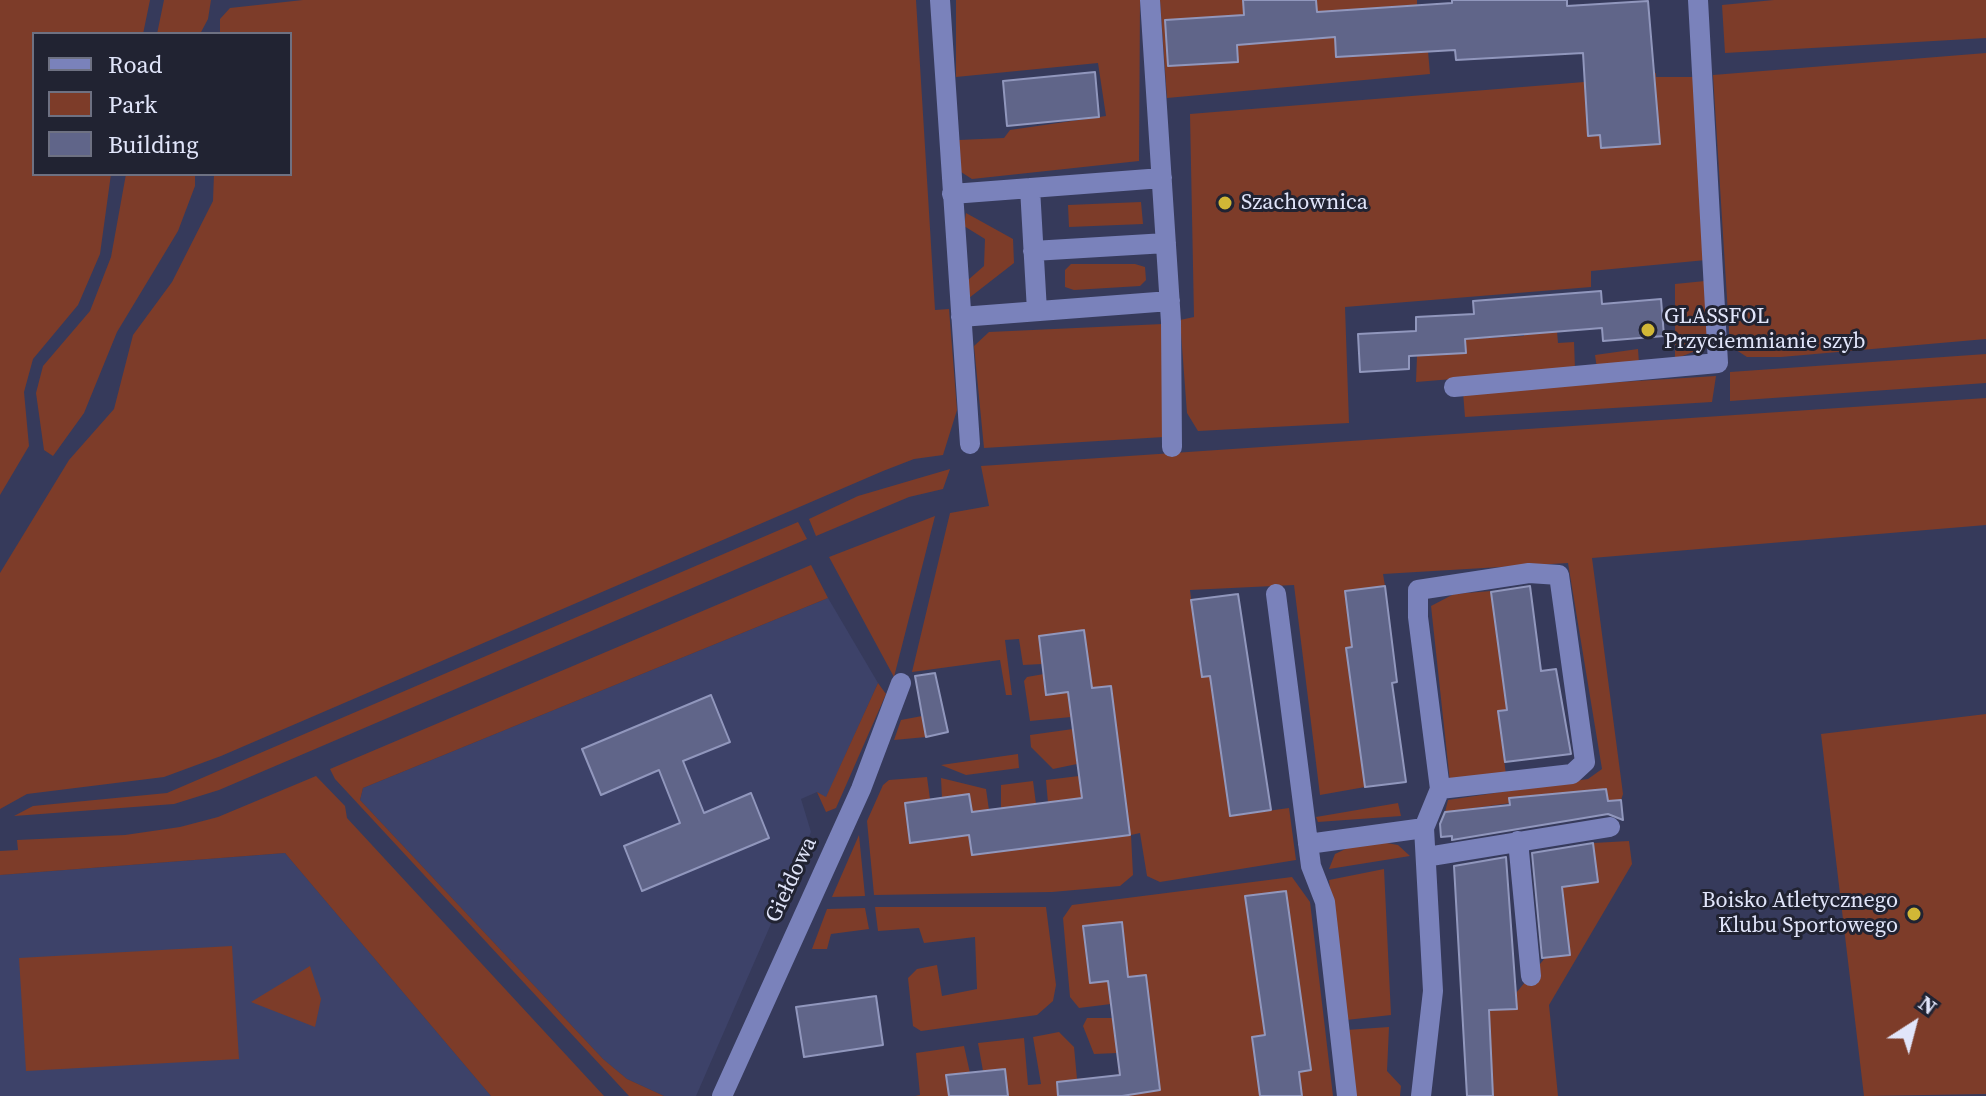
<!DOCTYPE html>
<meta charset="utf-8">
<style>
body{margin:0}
#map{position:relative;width:1986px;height:1096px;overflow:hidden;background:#363a5b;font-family:"Source Serif 4",serif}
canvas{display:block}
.legend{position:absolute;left:32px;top:32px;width:260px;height:144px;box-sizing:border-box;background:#212332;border:2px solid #6e7182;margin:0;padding:10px 14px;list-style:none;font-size:24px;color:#e1e5fa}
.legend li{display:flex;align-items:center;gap:16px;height:40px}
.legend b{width:40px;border:2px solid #6e7182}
.north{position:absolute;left:1874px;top:984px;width:80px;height:80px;-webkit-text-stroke:6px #212332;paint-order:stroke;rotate:36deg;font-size:22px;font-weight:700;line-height:32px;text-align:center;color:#e1e5fa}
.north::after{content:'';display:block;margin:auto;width:28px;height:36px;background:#e1e5fa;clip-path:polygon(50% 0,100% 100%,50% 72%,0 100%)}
</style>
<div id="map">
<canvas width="1986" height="1096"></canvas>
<ul class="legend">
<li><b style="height:10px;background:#7a82bb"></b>Road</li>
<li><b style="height:22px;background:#7d3c29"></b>Park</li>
<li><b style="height:22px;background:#606589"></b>Building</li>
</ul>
<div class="north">N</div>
</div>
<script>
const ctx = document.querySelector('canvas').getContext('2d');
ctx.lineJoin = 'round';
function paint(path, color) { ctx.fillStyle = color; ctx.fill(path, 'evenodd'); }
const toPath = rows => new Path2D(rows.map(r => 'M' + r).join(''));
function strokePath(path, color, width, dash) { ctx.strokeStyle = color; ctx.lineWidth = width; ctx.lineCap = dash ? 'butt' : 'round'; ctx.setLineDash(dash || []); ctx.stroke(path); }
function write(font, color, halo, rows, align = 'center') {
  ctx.font = font + ' "Source Serif 4",serif'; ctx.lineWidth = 6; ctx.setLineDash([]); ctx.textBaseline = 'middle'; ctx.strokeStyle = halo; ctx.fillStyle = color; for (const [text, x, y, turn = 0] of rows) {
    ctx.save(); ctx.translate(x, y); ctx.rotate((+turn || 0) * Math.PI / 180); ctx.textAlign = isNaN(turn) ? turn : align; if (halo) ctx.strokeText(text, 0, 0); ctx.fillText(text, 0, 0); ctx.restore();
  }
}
paint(toPath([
 [828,598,878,683,826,798,817,792,801,799,811,832,696,1096,664,1096,627,1079,603,1059,360,800,363,788],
 [285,853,491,1096,0,1096,0,875]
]), '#3d4269');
paint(toPath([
 [0,0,150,0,143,34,34,34,34,174,111,174,100,254,78,305,33,359,24,392,29,446,0,495],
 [164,0,211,0,208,19,200,34,157,34],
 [303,0,916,0,935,310,949,309,957,410,943,455,914,459,883,471,221,756,164,777,27,794,0,809,0,573,69,460,114,409,133,335,172,282,213,201,214,174,290,174,290,34,220,34,220,19,230,8],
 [956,0,1140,0,1139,161,972,179,961,172,959,140,1004,138,1010,130,1106,116,1098,63,956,77],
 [1160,0,1417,0,1417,5,1333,11,1336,56,1428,51,1430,74,1167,98],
 [1774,0,1986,0,1986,38,1725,53,1722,5],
 [1986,53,1986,339,1781,357,1747,357,1730,346,1713,75],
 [1656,73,1656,77,1693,77,1706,260,1591,271,1591,287,1345,307,1349,423,1198,431,1187,413,1180,320,1194,317,1190,114,1584,82,1584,77],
 [126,174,195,174,195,186,178,231,117,332,84,413,53,456,44,450,36,393,43,366,90,311,111,257],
 [1141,202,1143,224,1069,227,1068,205],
 [966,213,1013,239,1014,263,969,298,968,280,984,266,985,239,964,226],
 [1071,264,1135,264,1145,267,1146,280,1140,286,1074,290,1065,287,1065,270],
 [1705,281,1707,337,1703,348,1675,359,1675,284],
 [1554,295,1558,343,1574,342,1575,369,1416,382,1417,356,1465,353,1465,339,1524,336,1522,299],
 [1163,324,1164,437,984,448,974,346,989,332],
 [1638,349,1639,363,1597,369,1595,355],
 [1986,354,1986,383,1730,401,1730,372],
 [1716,376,1712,402,1465,417,1463,392],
 [1986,398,1986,525,1592,558,1623,794,1621,800,1608,801,1606,790,1445,812,1448,800,1588,779,1602,769,1568,563,1383,574,1385,586,1345,591,1352,647,1346,648,1365,787,1320,795,1294,585,1190,590,1201,676,1210,676,1231,816,1289,808,1296,860,1160,882,1147,876,1140,833,1131,835,1133,875,1120,886,1052,892,874,895,867,821,883,785,889,780,927,777,930,799,905,803,911,843,969,835,972,855,1130,835,1111,686,1092,688,1084,630,1039,636,1042,664,1023,665,1019,639,1005,640,1012,695,1006,695,1000,660,912,672,950,513,989,506,981,466],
 [950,469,943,489,909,497,816,536,809,519,858,496],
 [935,516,894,677,829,557],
 [798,522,807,539,219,790,174,804,14,816,33,806,167,793],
 [811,565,828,598,363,788,360,800,603,1059,627,1079,664,1096,629,1096,335,779,330,769],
 [1491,591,1507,710,1498,712,1506,775,1450,782,1431,606,1454,594],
 [1044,674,1047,695,1068,692,1071,717,1030,721,1024,681,1027,677],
 [878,683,886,694,836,808,826,812,817,792,826,797],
 [1986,714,1986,1094,1864,1096,1821,734],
 [922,716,926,737,894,740,901,720],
 [1073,729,1077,764,1053,769,1031,747,1030,735],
 [1018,754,1019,768,966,775,941,765],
 [316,776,345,806,347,818,604,1096,491,1096,285,853,0,875,0,851,18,850,17,840,125,835,180,827,218,817],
 [1079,776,1082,798,1048,803,1046,780],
 [941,778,986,789,989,810,972,812,942,798],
 [1033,781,1036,804,1001,809,1001,785],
 [1398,803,1401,816,1318,822,1316,817],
 [859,835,865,896,832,897],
 [1629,841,1632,864,1549,1005,1558,1096,1493,1096,1489,1010,1517,1009,1516,993,1545,958,1570,955,1562,887,1598,882,1593,843],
 [1381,842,1398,845,1410,856,1329,869,1335,854,1356,844],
 [1384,869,1391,1015,1346,1020,1329,880],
 [1292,877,1310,902,1333,1096,915,1096,920,1095,916,1053,964,1046,970,1073,983,1071,978,1043,1024,1038,1028,1085,1041,1084,1033,1037,1059,1032,1074,1047,1077,1079,1119,1075,1117,1053,1094,1054,1083,1026,1087,1018,1112,1018,1111,1004,1079,1008,1070,997,1063,918,1072,905],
 [875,907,1046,907,1056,985,1053,1001,1037,1015,921,1031,913,1026,908,978,917,969,937,965,942,996,977,989,975,937,924,943,919,928,878,931],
 [865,908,869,929,831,934,827,949,812,949,827,909],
 [232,946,239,1059,26,1071,19,958],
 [310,966,321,999,315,1027,251,1002],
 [1389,1027,1387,1071,1401,1086,1400,1096,1353,1096,1346,1030]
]), '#7d3c29');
const building = toPath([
 [1243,0,1316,0,1317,12,1452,3,1452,0,1567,0,1567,6,1648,1,1660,144,1601,148,1600,135,1588,136,1583,53,1456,60,1455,50,1336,57,1335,37,1237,45,1238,62,1168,66,1165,20,1244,15,1243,0],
 [1095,72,1099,117,1007,126,1003,81,1095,72],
 [1601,291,1602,304,1661,299,1664,336,1603,341,1602,328,1465,339,1466,353,1409,356,1409,369,1360,372,1358,334,1416,331,1416,317,1474,314,1473,301,1601,291],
 [1385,586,1397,682,1392,683,1406,782,1365,787,1346,648,1352,647,1345,591,1385,586],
 [1530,586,1541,671,1556,669,1571,754,1505,762,1498,711,1507,710,1491,592,1530,586],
 [1238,594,1271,810,1230,816,1210,676,1202,677,1191,600,1238,594],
 [1084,630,1092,688,1111,686,1130,835,972,855,969,835,910,843,905,803,969,794,972,812,1082,798,1068,692,1046,695,1039,636,1084,630],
 [935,673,948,732,926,737,915,676,935,673],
 [711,695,730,742,683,761,704,813,751,793,769,838,642,891,624,846,680,823,659,770,601,795,582,749,711,695],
 [1606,789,1608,801,1621,800,1623,820,1608,814,1452,840,1452,836,1441,837,1440,824,1445,812,1510,805,1509,798,1606,789],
 [1593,843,1598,882,1562,887,1570,955,1542,958,1532,853,1593,843],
 [1506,857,1517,1009,1489,1010,1493,1096,1467,1096,1454,866,1506,857],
 [1286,891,1311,1070,1299,1072,1302,1096,1260,1096,1252,1037,1265,1035,1245,896,1286,891],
 [1122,922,1128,977,1146,975,1160,1090,1122,1096,1058,1096,1057,1082,1120,1075,1108,981,1090,983,1083,926,1122,922],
 [876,996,883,1045,804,1057,796,1007,876,996],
 [1005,1069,1008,1096,949,1096,946,1075,1005,1069]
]);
paint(building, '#606589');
strokePath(building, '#9197bd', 2);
strokePath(toPath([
 [940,0,970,444],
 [1150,0,1171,322,1172,447],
 [1030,188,1037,311],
 [952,194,1162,178],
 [1033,251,1166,243],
 [961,317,1170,301],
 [1454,387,1718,363,1698,0],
 [1276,594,1311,866,1325,902,1347,1096],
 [1518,841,1531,976],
 [1308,844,1424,828],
 [1426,857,1610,827],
 [722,1096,861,789,901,683],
 [1421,1096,1433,991,1424,828,1440,789,1418,617,1418,590,1529,573,1559,575,1585,762,1572,774,1440,789]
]), '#7a82bb', 20);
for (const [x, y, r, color] of [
 [1225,203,8,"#d1b736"],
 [1648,330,8,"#d1b736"],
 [1914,914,8,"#d1b736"]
]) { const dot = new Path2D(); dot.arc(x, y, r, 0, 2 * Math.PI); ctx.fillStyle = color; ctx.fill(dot); strokePath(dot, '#212332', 3); }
write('22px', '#e1e5fa', '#212332', [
 ["Szachownica",1241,203],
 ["GLASSFOL",1664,317],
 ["Przyciemnianie szyb",1664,342],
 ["Boisko Atletycznego",1898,901,"right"],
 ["Klubu Sportowego",1898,926,"right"]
], 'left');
write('22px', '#e1e5fa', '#212332', [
 ["Giełdowa",792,880,-65]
]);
</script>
